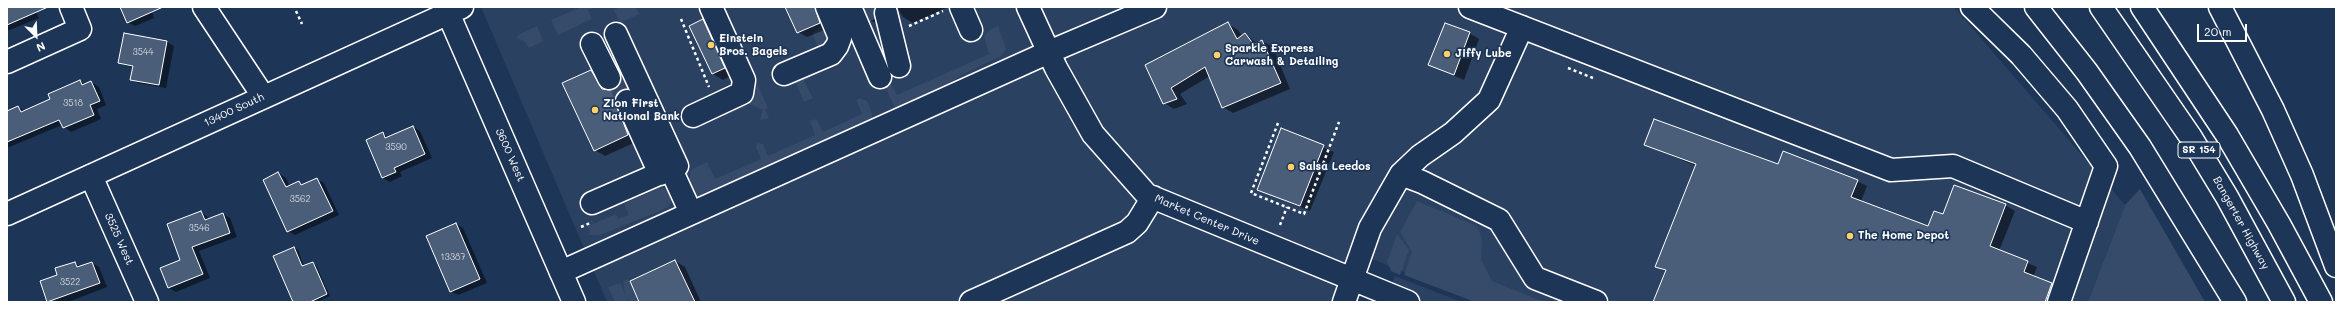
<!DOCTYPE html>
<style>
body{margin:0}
#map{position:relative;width:2343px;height:309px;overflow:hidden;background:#1d3557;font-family:Mali,sans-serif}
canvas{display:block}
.frame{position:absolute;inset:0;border:8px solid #fff;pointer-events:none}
.north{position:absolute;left:16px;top:16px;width:40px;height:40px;-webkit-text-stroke:3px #1d3557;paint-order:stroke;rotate:156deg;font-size:11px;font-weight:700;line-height:16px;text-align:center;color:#fff}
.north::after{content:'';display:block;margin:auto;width:14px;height:18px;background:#fff;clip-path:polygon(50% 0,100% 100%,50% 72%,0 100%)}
.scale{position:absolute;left:2197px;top:24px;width:50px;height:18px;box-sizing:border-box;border:2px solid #fff;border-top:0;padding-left:5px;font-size:12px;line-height:14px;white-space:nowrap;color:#fff;-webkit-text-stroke:3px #1d3557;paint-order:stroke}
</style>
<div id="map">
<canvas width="2343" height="309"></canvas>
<div class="frame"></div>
<div class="north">N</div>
<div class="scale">20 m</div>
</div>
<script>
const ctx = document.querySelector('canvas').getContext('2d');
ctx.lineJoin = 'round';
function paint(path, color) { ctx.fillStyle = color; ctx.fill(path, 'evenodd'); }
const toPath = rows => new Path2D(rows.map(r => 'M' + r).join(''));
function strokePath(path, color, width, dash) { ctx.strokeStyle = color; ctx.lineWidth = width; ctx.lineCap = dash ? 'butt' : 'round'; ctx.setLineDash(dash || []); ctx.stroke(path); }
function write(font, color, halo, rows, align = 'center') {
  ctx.font = font + ' Mali,sans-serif'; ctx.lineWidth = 3.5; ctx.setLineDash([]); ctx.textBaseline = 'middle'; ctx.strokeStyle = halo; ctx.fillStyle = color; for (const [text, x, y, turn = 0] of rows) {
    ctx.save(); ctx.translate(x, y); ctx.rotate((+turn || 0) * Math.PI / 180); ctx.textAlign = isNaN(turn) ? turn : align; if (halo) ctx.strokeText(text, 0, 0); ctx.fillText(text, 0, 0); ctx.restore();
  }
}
paint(toPath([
 [481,7,1954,7,2125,205,2088,302,1478,302,1372,259,1354,302,607,302],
 [1395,276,1462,302,1385,302]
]), '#2a4161');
paint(toPath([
 [581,7,596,7,588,10,592,19,558,35,551,20],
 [616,7,636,7,639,14,620,23,614,10,617,9],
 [724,8,768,108,765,110,769,118,760,120,763,110,747,103,746,107,724,116,720,109,743,99,720,10],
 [827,23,834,38,821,53,812,33],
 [537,26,543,41,529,48,524,41,516,38,520,34],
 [998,26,1006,49,1001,56,961,75,930,97,897,110,895,108,885,86,891,84,897,95,989,54,984,36,990,30],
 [809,73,811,77,804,81,813,98,804,102,795,81],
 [860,98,867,101,872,113,872,120,700,198,695,195,689,180,691,170,707,162,715,179,761,159,756,147,758,143,763,144,768,156,815,135,810,121,816,119,823,132,862,114,856,100],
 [659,188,666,189,671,195,671,203,667,208,600,235,589,235,590,230,586,227,616,214,618,219,629,215,624,204],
 [2140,189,2205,302,2088,302,2125,205],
 [1417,201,1477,226,1482,238,1481,259,1492,281,1544,302,1475,302,1404,275,1412,252,1400,232],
 [1397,234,1409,250,1400,275,1391,271,1387,262],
 [629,279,638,302,631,302,626,297,629,302,615,302,608,287,621,283,625,295,623,281]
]), '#364b69');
paint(toPath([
 [7,7,34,7,39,18,7,31],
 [121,7,155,7,151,9,154,18,135,26,127,22],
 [786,7,826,7,829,28,807,37,798,32],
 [865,7,893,7,881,26,870,20],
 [897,7,948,7,913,23,903,17],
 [703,21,713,26,735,74,723,80,713,74,691,26],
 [1228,24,1238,30,1242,36,1245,34,1258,44,1262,41,1273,47,1290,89,1233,113,1223,107,1210,76,1180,94,1187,104,1174,109,1164,103,1146,66],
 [1469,33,1479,39,1464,80,1430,65],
 [125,35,167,42,174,46,166,88,138,83,131,79,133,68,119,63],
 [591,71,601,77,609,92,620,86,621,75,631,81,638,141,605,156,595,150],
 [80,81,86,85,91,82,99,87,106,105,97,109,101,119,71,132,62,125,7,148,7,112,18,107,26,111,52,100],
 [413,127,420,131,432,158,400,172,402,176,390,182,383,178,383,134,389,137],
 [1281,130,1334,152,1310,211,1258,189],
 [1645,145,1779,165,1857,181,1867,186,1861,201,1928,227,1943,216,2005,205,2015,211,1999,251,2037,267,2033,277,2061,290,2056,302,1654,302,1666,272,1657,266,1696,166],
 [278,173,286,178,290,187,299,183,303,185,317,179,324,183,339,215,295,235,288,231],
 [201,212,210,219,223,214,230,218,237,237,199,251,210,278,176,292,169,288],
 [456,224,463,228,487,283,458,295,451,291],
 [294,248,298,250,304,266,313,263,316,265,330,296,317,302,294,302],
 [675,261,685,267,701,302,640,302],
 [75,263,82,267,92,263,99,267,107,287,68,302,48,302,41,282,58,275]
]), '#0007');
const building = toPath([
 [7,7,48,7,7,25,7,7],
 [120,7,163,7,127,23,120,7],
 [785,7,815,7,820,23,797,33,785,7],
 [864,7,875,7,874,18,869,21,864,7],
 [703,19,725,68,712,74,689,26,703,19],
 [1228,22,1237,39,1245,33,1254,45,1262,40,1281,83,1222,108,1205,67,1171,88,1177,99,1163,104,1145,65,1228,22],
 [1445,23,1470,32,1454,75,1428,65,1445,23],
 [124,33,167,41,159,85,130,80,133,66,118,63,124,33],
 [591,70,602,89,609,90,615,89,620,85,620,73,627,89,617,93,615,100,628,135,594,151,562,83,591,70],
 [80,80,82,85,91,81,100,101,90,105,94,115,63,128,59,120,7,142,7,111,18,106,21,112,50,99,48,94,80,80],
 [1654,119,1778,164,1783,151,1858,180,1851,197,1928,226,1934,211,1943,214,1954,185,2006,204,1990,246,2028,261,2024,272,2052,283,2045,302,1653,302,1666,270,1655,267,1696,164,1644,145,1654,119],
 [413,126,425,154,394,168,396,172,382,178,366,140,383,132,385,138,413,126],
 [1281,128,1324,145,1300,206,1257,190,1281,128],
 [278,172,286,187,299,181,301,185,317,178,333,211,287,232,263,180,278,172],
 [201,211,205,220,223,213,230,233,192,247,203,274,168,288,160,268,180,260,167,224,201,211],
 [456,223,480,279,450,292,426,236,456,223],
 [294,247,302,266,313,262,327,294,310,302,293,302,273,256,294,247],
 [675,260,695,302,639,302,630,281,675,260],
 [75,262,77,267,92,262,100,283,47,302,40,281,57,275,55,268,75,262]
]);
paint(building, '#4a5d79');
strokePath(building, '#fff', 1);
strokePath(toPath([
 [863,7,870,21],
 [617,75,627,101]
]), '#344968', 22, [22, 11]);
const minor = toPath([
 [204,7,263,96],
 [850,7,880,77],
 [961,7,971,30],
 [1028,7,1056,68,1093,134,1147,195,1408,302],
 [1470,7,1891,170,1953,166,2087,222],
 [1972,7,2021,55,2067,109,2106,166,2059,302],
 [886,13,899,66],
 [616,34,677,166],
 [592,44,609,78],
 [7,62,80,29,71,7],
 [784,74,831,54,837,46,840,38,827,7],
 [627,101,660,174],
 [693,116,742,93,744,80,711,7],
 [664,154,691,213],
 [1401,174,1422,182,1499,220,1535,278,1596,302],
 [91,176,147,302],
 [592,203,670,169],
 [561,272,1049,52,1155,7],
 [971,302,1127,232,1137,223,1153,197],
 [1344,302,1370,228,1401,174,1420,156,1453,133,1489,100,1522,27]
]);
const major = toPath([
 [448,13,574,302],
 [7,214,462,7]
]);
const highway = toPath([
 [2036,7,2087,72,2140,147,2235,302],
 [2101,7,2190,136,2227,197,2284,302],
 [2142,7,2227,135,2279,224,2321,302],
 [2220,7,2273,110,2302,175,2336,266]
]);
strokePath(minor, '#fff', 25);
strokePath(major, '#fff', 25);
strokePath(highway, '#fff', 25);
strokePath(toPath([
 [296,11,302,24],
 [681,19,709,87],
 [909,26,943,11],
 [1568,68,1593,78],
 [1278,123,1251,193,1304,214,1339,122],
 [1280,225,1287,207],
 [581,227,592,222]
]), '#fff', 2.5, [3, 3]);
strokePath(minor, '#1d3557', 22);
strokePath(major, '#1d3557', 22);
strokePath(highway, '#1d3557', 22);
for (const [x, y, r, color] of [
 [711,45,4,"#ffd166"],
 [1447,54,4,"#ffd166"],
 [1217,55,4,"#ffd166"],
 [595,110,4,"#ffd166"],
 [1291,167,4,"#ffd166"],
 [1850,236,4,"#ffd166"]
]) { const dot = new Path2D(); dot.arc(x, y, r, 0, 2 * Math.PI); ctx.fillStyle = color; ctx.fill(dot); strokePath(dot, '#1d3557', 1.5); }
write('9px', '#d2d6de', null, [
 ["3544",143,52],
 ["3518",73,103],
 ["3590",396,147],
 ["3562",300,199],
 ["3546",199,228],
 ["13387",453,257],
 ["3522",70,282]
]);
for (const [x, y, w] of [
 [2199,150,42]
]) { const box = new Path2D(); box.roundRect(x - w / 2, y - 8, w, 16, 3); ctx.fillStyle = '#1d3557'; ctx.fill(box); strokePath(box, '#fff', 1); }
write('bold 10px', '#fff', null, [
 ["SR 154",2199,150]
]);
write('bold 11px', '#fff', '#1d3557', [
 ["Einstein",719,39],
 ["Bros. Bagels",719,52],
 ["Sparkle Express",1225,49],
 ["Carwash & Detailing",1225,62],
 ["Jiffy Lube",1455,54],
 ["Zion First",603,104],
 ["National Bank",603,117],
 ["Salsa Leedos",1299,167],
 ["The Home Depot",1858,236]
], 'left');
write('11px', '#fff', '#1d3557', [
 ["13400 South",234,110,-25],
 ["3600 West",510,155,66],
 ["Market Center Drive",1207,220,23],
 ["Bangerter Highway",2241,223,61],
 ["3525 West",119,239,66]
]);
</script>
